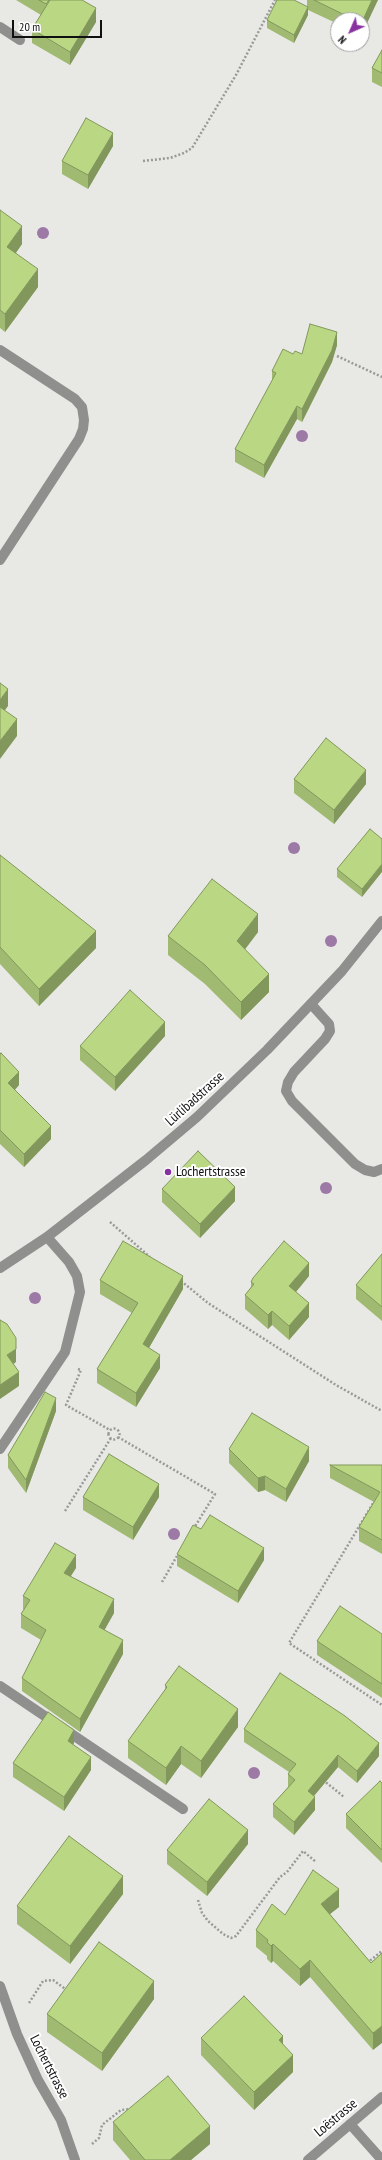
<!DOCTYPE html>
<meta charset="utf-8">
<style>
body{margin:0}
#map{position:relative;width:382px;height:2160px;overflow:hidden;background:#e8e9e5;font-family:"PT Sans Narrow",sans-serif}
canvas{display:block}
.north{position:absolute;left:330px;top:12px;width:40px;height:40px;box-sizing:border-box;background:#fff;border:1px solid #9f9f9f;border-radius:50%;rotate:225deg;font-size:11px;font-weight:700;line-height:16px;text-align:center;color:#0f100f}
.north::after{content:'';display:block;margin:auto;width:14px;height:18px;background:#8732a0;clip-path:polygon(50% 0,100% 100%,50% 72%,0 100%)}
.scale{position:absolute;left:12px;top:20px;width:90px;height:18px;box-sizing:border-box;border:2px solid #0f100f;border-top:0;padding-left:5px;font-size:12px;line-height:14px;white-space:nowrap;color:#0f100f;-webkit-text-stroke:3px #fff;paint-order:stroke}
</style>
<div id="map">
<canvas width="382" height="2160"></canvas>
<div class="north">N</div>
<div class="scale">20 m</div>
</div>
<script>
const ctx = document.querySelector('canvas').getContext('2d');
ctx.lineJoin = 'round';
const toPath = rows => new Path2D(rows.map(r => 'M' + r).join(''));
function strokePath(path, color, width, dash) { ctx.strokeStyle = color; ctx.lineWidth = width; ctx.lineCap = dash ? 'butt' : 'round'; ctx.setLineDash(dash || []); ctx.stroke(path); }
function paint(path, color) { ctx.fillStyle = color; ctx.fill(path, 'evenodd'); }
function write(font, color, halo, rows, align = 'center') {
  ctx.font = font + ' "PT Sans Narrow",sans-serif'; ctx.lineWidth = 4; ctx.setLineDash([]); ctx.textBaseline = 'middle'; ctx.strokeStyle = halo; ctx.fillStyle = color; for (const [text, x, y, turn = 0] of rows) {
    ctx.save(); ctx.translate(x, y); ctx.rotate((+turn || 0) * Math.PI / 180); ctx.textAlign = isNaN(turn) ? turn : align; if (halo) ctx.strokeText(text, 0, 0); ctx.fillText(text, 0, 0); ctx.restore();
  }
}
strokePath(toPath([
 [143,161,170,158,184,153,192,148,236,75,275,0],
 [337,356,382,377],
 [110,1222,150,1257],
 [181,1281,208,1303,336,1385,382,1411],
 [78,1369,81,1370,66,1405,110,1430],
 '108.5 1434a5.5 5.5 0 1 1 11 0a5.5 5.5 0 1 1-11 0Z',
 [118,1437,215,1494,194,1528],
 [375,1500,289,1643,382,1705],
 [65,1511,111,1438],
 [162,1582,177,1556],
 [323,1780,344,1797],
 [198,1900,202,1913,208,1921,223,1934,231,1938,236,1936,280,1877,287,1872,303,1851,316,1862],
 [367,1963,382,1951],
 [29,2003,43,1981,53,1980,68,1991],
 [92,2144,99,2138,102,2125,121,2110,131,2109]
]), '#999a97', 2.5, [2, 2]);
strokePath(toPath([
 [0,27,20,40],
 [0,350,75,399,82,407,84,420,83,429,79,439,0,560],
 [311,1004,329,1024,330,1031,325,1039,294,1072,288,1082,286,1091,292,1101,355,1164,365,1170,374,1172,382,1169],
 [0,1686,183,1809]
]), '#8f908e', 10);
strokePath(toPath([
 [0,1268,47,1237,146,1160,197,1117,267,1050,342,971,382,921],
 [0,1449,65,1352,80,1292,77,1276,69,1262,47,1237],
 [0,1986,17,2034,38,2080,61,2120,75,2160],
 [350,2124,382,2160],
 [308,2160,382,2097]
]), '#8f908e', 10);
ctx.fillStyle = '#9d79a6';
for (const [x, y] of [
 [43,233],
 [302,436],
 [294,848],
 [331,941],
 [326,1188],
 [35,1298],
 [174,1534],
 [254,1773]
]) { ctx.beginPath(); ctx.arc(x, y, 6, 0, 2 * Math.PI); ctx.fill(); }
paint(toPath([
 [16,0,82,0,96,22,70,65,32,43,32,29,41,15],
 [307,0,378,0,362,20,338,20,338,24,308,10,308,15,294,43,267,28,267,20,307,7],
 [382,50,382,87,372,82,372,68],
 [113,146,88,189,62,174,62,161],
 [0,210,22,244,16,253,38,287,5,332,0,328],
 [337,345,332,362,302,422,297,419,264,478,235,462,235,449,272,381,272,371,293,354,302,354],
 [294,779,366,784,334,824,294,793],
 [370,829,362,897,337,877,337,869],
 [0,855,96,948,39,1006,0,964],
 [258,932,245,949,269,992,241,1020,205,984,168,955,168,936],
 [165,1036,115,1091,80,1060,80,1046],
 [0,1054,19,1085,15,1090,51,1139,24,1167,0,1144],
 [162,1189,235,1201,200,1238,162,1202],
 [382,1254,382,1321,356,1299,356,1285],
 [309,1276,296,1292,309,1317,289,1340,272,1325,268,1329,245,1309,245,1295,251,1287,251,1282],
 [100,1280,183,1289,149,1348,160,1368,136,1407,97,1383,97,1369,132,1313,100,1294],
 [56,1411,26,1493,8,1468,8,1455],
 [229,1449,309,1461,286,1502,265,1490,258,1492,229,1463],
 [330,1465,382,1465,382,1554,359,1541,359,1527,374,1502,330,1478],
 [83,1497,159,1497,133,1540,83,1510],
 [177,1554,264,1560,238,1603,177,1566],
 [76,1568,71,1576,114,1613,104,1630,123,1654,80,1732,22,1691,22,1678,41,1640,21,1628,21,1614,24,1610,23,1609,23,1596],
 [382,1634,382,1698,317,1655,317,1641],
 [165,1685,238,1727,201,1778,181,1764,166,1785,128,1758,128,1741,165,1690],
 [244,1729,379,1756,357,1783,338,1767,314,1796,315,1810,294,1835,273,1817,273,1804,288,1787,288,1774,289,1772,244,1742],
 [74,1743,73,1745,91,1770,64,1811,13,1777,13,1763],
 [382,1783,382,1863,346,1828,346,1814],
 [248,1844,207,1896,167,1864,167,1850],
 [123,1894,70,1964,17,1924,17,1906],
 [339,1907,330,1914,371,1963,382,1953,373,2050,310,1977,300,1986,273,1961,271,1963,267,1959,267,1956,256,1947,256,1930,285,1915],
 [154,1999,102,2071,47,2032,47,2014],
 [201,2038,283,2044,293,2072,254,2110,201,2055],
 [113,2122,210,2144,191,2160,130,2160,113,2140]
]), '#a0ba72');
paint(toPath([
 [372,0,378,0,362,34,362,22],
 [308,7,308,15,294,43,294,35],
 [96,8,96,22,70,65,70,52],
 [113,133,113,146,88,189,88,175],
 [22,226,22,244,7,265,7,247],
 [38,269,38,287,5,332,5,314],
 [337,332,337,345,332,362,302,422,302,409],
 [297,406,297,419,264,478,264,465],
 [8,689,8,706,0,717,0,700],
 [17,719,17,736,0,759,0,741],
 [366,770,366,784,334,824,334,810],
 [382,864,382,872,362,897,362,889],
 [258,914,258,932,237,960,237,941],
 [96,931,96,948,39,1006,39,989],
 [269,974,269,992,241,1020,241,1002],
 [165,1022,165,1036,115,1091,115,1077],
 [19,1072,19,1085,8,1097,8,1083],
 [51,1126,51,1139,24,1167,24,1154],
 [235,1187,235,1201,200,1238,200,1224],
 [309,1263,309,1276,289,1300,289,1286],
 [183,1276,183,1289,143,1358,143,1344],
 [309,1303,309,1317,289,1340,289,1326],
 [272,1311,272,1325,268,1329,268,1315],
 [16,1349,16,1362,7,1369,7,1355],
 [160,1355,160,1368,136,1407,136,1393],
 [19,1372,19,1386,0,1399,0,1385],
 [56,1398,56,1411,26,1493,26,1480],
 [309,1447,309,1461,286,1502,286,1489],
 [265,1476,265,1490,258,1492,258,1478],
 [159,1484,159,1497,133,1540,133,1527],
 [264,1548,264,1560,238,1603,238,1591],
 [76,1555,76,1568,64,1586,64,1573],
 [114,1599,114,1613,99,1640,99,1627],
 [123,1640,123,1654,80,1732,80,1719],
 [238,1709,238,1727,201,1778,201,1761],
 [74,1730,74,1743,68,1755,68,1741],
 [379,1743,379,1756,357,1783,357,1771],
 [181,1746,181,1764,166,1785,166,1768],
 [338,1755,338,1767,308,1803,308,1791],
 [91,1757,91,1770,64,1811,64,1797],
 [315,1797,315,1810,294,1835,294,1822],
 [248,1830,248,1844,207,1896,207,1882],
 [123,1876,123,1894,70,1964,70,1946],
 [339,1889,339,1907,321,1921,321,1904],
 [273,1944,273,1961,271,1963,271,1946],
 [310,1960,310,1977,300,1986,300,1969],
 [154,1981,154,1999,102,2071,102,2053],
 [382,2026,382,2043,373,2050,373,2033],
 [283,2036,283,2053,279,2040],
 [293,2055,293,2072,254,2110,254,2092],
 [210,2126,210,2144,191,2160,170,2160]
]), '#82975c');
const building = toPath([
 [39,0,49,0,46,4,39,0],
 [50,0,82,0,96,8,70,52,32,29,50,0],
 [277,0,294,0,308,7,294,35,267,20,277,0],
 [314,0,372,0,362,22,362,20,355,20,314,0],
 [382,50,382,73,372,68,382,50],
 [86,118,113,133,88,175,62,161,86,118],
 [0,210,22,226,7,247,38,269,5,314,0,310,0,210],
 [310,324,337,332,332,350,302,409,297,406,264,465,235,449,276,373,272,371,283,349,293,354,295,351,302,354,310,324],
 [0,683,8,689,0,700,0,683],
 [0,707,17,719,0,741,0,707],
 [326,738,366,770,334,810,294,779,326,738],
 [370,829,382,839,382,864,362,889,337,869,370,829],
 [0,855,96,931,39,989,0,947,0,855],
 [212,879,258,914,237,941,269,974,241,1002,205,965,168,936,212,879],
 [130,990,165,1022,115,1077,80,1046,130,990],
 [1,1053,19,1072,8,1083,51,1126,24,1154,0,1130,0,1054,1,1053],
 [198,1151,235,1187,200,1224,162,1189,198,1151],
 [123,1241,183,1276,143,1344,160,1355,136,1393,97,1369,138,1303,100,1280,123,1241],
 [284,1241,309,1263,289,1286,309,1303,289,1326,272,1311,268,1315,245,1295,254,1284,251,1282,253,1278,284,1241],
 [382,1254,382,1307,356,1285,382,1254],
 [0,1320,7,1324,16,1338,16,1349,7,1355,19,1372,0,1385,0,1320],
 [45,1392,56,1398,26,1480,8,1455,45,1392],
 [252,1413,309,1447,286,1489,265,1476,258,1478,229,1449,252,1413],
 [109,1454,159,1484,133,1527,83,1497,109,1454],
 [330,1465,382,1465,382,1540,359,1527,380,1492,330,1465],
 [210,1515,264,1548,238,1591,177,1554,193,1525,201,1529,210,1515],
 [55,1543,76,1555,64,1573,114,1599,99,1627,123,1640,80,1719,22,1678,46,1630,21,1614,30,1600,23,1596,55,1543],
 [340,1606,382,1634,382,1684,317,1641,340,1606],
 [179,1666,238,1709,201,1761,181,1746,166,1768,128,1741,167,1687,165,1685,179,1666],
 [280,1673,345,1716,379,1743,357,1771,338,1755,308,1791,315,1797,294,1822,273,1804,295,1780,288,1774,296,1764,244,1729,280,1673],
 [48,1712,74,1730,68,1741,91,1757,64,1797,13,1763,48,1712],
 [380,1781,382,1783,382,1850,346,1814,380,1781],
 [209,1799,248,1830,207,1882,167,1850,209,1799],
 [69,1836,123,1876,70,1946,17,1906,69,1836],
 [313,1870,339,1889,321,1904,371,1963,382,1953,382,2026,373,2033,310,1960,300,1969,273,1944,271,1946,267,1942,268,1940,256,1930,272,1904,285,1915,313,1870],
 [99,1942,154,1981,102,2053,47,2014,99,1942],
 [244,1996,283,2036,279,2040,293,2055,254,2092,201,2038,244,1996],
 [168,2076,210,2126,170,2160,145,2160,113,2122,168,2076]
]);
paint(building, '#bad884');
strokePath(building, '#82975c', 1);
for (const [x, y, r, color] of [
 [168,1172,4,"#8732a0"]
]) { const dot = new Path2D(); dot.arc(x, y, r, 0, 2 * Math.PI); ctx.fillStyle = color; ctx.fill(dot); strokePath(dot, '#fff', 1.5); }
write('14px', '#0f100f', '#fff', [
 ["Lürlibadstrasse",195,1099,-42],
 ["Lochertstrasse",49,2067,63],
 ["Loëstrasse",336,2118,-40]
]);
write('14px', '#0f100f', '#fff', [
 ["Lochertstrasse",176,1172]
], 'left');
</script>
